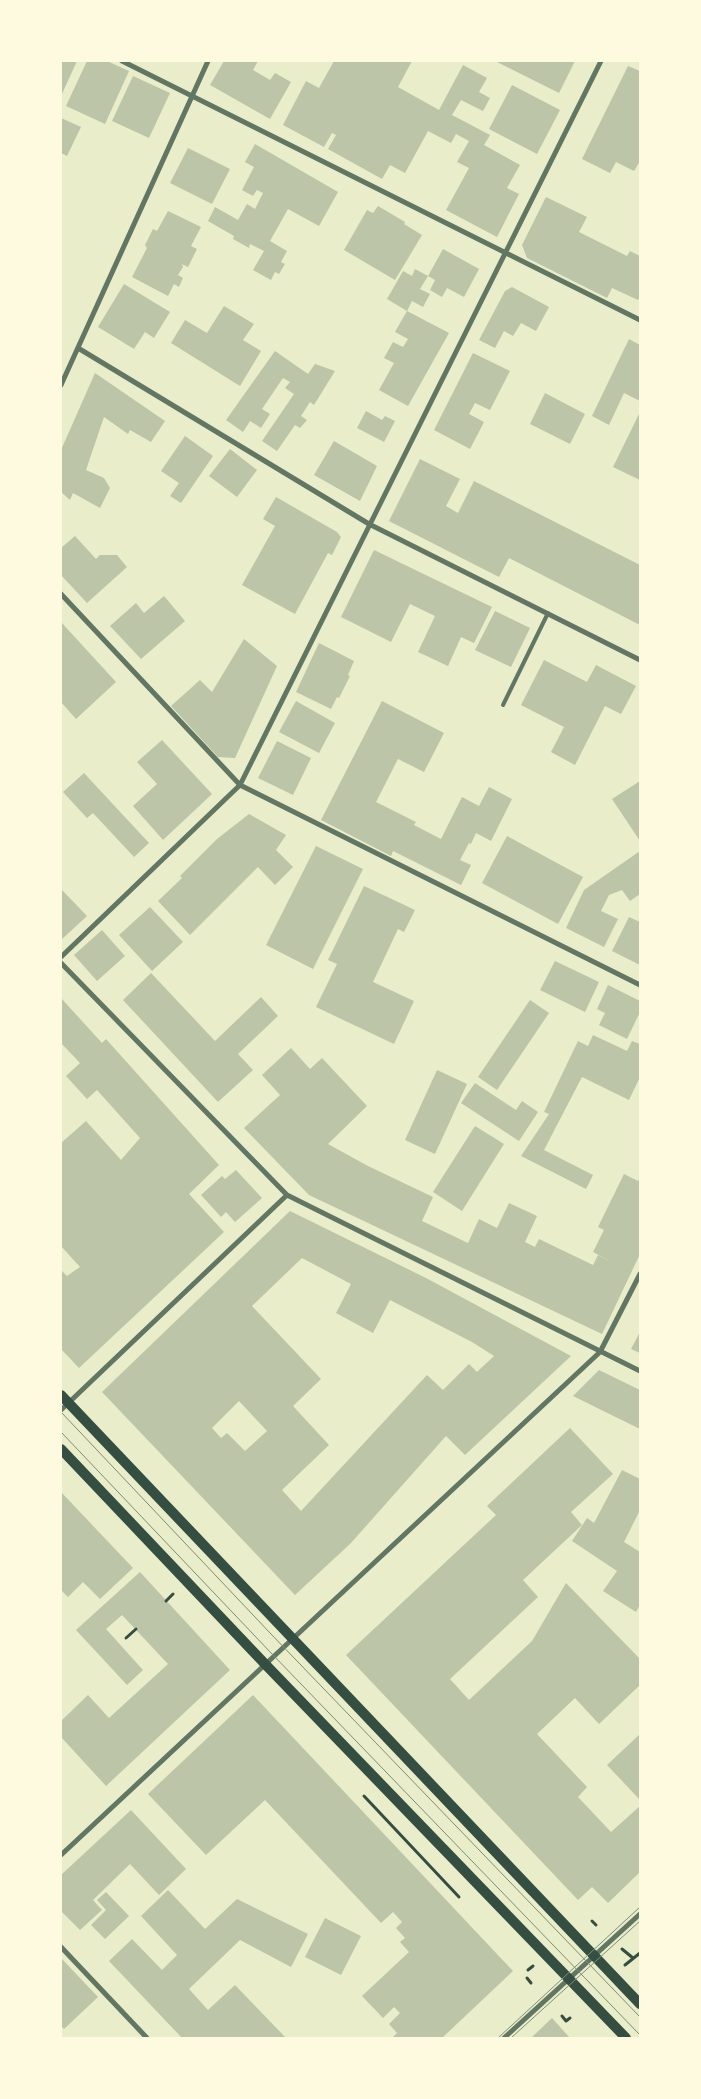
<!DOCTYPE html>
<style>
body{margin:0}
#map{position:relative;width:701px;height:2099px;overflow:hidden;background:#e9edc9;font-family:Lato,sans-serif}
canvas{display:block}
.frame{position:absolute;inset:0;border:62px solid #fefae0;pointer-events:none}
</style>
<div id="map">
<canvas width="701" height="2099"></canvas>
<div class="frame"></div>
</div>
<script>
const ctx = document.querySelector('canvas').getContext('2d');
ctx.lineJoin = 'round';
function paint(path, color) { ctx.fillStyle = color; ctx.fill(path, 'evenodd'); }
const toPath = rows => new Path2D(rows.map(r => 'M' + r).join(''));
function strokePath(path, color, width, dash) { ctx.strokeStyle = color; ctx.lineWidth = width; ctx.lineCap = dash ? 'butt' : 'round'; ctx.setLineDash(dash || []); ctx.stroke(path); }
paint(toPath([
 [61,61,77,61,61,96],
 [87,61,107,61,129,71,105,124,66,106],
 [224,61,258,61,253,70,270,80,275,73,291,82,270,119,210,85],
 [334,61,412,61,398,87,439,110,463,65,487,78,479,92,490,98,483,111,461,100,452,115,490,135,484,145,520,165,507,188,519,194,497,237,446,210,469,168,457,162,469,141,456,134,451,143,428,131,405,173,390,165,382,179,328,149,336,135,332,133,324,147,283,125,306,81,319,88],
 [495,61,575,61,559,93],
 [628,66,640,71,640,161,634,171,616,162,610,173,582,159],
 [133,76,170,93,149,138,112,121],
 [512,85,560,110,537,154,489,129],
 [61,118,81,127,67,156,61,153],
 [255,144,338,192,319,226,288,209,270,241,287,251,281,262,285,264,279,274,275,272,271,280,253,270,264,251,250,244,249,248,233,239,234,236,208,221,215,207,238,220,247,204,255,209,263,193,257,190,253,196,242,190,254,167,245,162],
 [188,148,230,169,212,204,170,183],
 [546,197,587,217,579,232,627,256,630,251,640,256,640,296,638,300,612,288,607,298,527,258,522,245],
 [378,206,405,222,404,224,422,235,395,280,344,250,367,210,373,213],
 [168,211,201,227,191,246,197,249,188,267,182,264,183,267,178,275,183,278,179,287,174,284,168,296,132,277,147,248,145,245,153,229,157,231],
 [443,249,479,269,464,297,447,288,442,297,430,290,435,280,428,276],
 [415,269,428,276,420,289,430,294,423,307,412,301,407,311,387,299,403,271,412,276],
 [124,284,170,312,154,338,145,332,134,349,98,327],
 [512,287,549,307,536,331,521,323,513,336,504,331,495,348,479,340,505,291],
 [224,306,254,324,243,340,261,351,240,386,171,343,185,320,207,333],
 [407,311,449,333,408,406,379,390,394,363,384,358,393,342,403,347,408,339,395,332],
 [629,339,640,345,640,401,624,393,609,425,592,416],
 [275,351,308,374,315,364,335,371,314,405,310,402,301,416,307,420,300,428,295,425,277,451,262,441,294,394,285,388,290,382,283,378,262,409,270,414,261,428,250,421,243,432,226,420],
 [473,353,510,371,490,410,475,403,469,414,484,422,470,449,434,430],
 [95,373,165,421,151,442,130,430,128,434,104,417,86,470,104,478,110,488,100,508,73,493,70,500,61,492,61,450],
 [545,393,585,414,570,444,530,424],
 [366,411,382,420,385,416,395,421,384,442,357,428],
 [640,412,640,480,613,467],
 [185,436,213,456,181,503,170,496,179,483,161,471],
 [334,441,377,466,360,501,314,475],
 [230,449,257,470,237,497,209,476],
 [420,459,460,479,446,506,458,513,474,481,640,565,640,625,509,558,499,577,389,521],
 [276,497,337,532,341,537,332,555,328,553,295,614,242,585,275,526,263,519],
 [75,536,96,559,100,555,117,555,127,567,87,603,61,575,61,548],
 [374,550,492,607,474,643,461,637,448,666,418,652,435,616,410,604,391,642,341,617],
 [164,596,185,621,141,659,110,626,136,603,144,613],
 [495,611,530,628,511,667,475,650],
 [61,622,116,682,76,719,61,702],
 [244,639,277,666,235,758,218,757,171,706,200,680,212,692],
 [319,643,354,661,348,675,350,676,339,698,337,697,331,709,296,692],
 [544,660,587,682,596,665,636,686,621,714,605,706,575,765,551,752,564,727,521,705],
 [296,701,335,723,319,753,279,732],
 [382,701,444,733,424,772,398,759,376,802,416,822,414,825,441,839,462,797,479,806,489,787,512,799,491,841,476,833,471,844,469,843,460,860,471,865,461,885,393,851,391,856,321,820],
 [162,740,212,794,163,840,133,806,157,784,137,762],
 [277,741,311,758,293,795,258,778],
 [84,773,149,843,134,857,93,813,87,818,63,792],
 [640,781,640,841,612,799],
 [249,814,286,835,276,850,293,867,275,885,258,867,190,935,158,901,182,878,180,876,217,839],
 [507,836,583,877,558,924,482,883],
 [316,846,363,869,313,969,266,945],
 [640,851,640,894,630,901,622,890,609,895,601,911,618,919,604,947,566,928,584,890],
 [364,886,415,910,404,932,398,929,373,982,414,1001,394,1044,316,1007,337,964,328,960],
 [61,889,87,916,61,940],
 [150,907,183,942,152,971,119,935],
 [629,917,640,922,640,965,612,951],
 [102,930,125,956,97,981,74,955],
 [555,961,599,982,585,1012,540,990],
 [151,973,215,1041,261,997,278,1016,238,1054,253,1070,218,1102,123,1000],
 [608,985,640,1001,640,1012,627,1039,599,1025,605,1013,597,1009],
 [61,998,102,1043,106,1039,219,1165,189,1194,224,1232,79,1368,61,1349,61,1270,67,1276,80,1267,61,1246,61,1143,86,1121,121,1160,140,1138,97,1090,87,1099,66,1076,80,1063,61,1043],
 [530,1000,549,1013,497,1090,478,1077],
 [593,1035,627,1051,632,1041,640,1044,640,1077,629,1100,582,1077,544,1150,593,1175,586,1189,521,1156,549,1114,544,1112,578,1041,588,1046],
 [291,1048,310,1069,322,1058,367,1106,328,1144,368,1166,433,1197,422,1221,468,1243,479,1219,497,1228,509,1203,537,1216,525,1242,535,1247,539,1239,593,1265,598,1255,612,1262,593,1252,604,1230,598,1227,624,1174,638,1181,640,1178,640,1254,602,1334,309,1195,244,1128,280,1095,262,1075],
 [437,1070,467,1084,435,1154,405,1140],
 [475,1083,516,1110,522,1101,538,1112,519,1141,461,1103],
 [475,1126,504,1144,462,1211,433,1192],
 [236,1170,262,1198,235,1222,226,1212,221,1217,201,1195,222,1176,225,1179],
 [290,1211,426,1278,571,1356,465,1455,446,1436,351,1543,295,1595,102,1392],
 [302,1258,351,1284,336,1313,373,1333,390,1300,472,1342,494,1356,477,1372,469,1364,443,1390,427,1375,301,1511,282,1490,329,1445,293,1406,321,1379,252,1306],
 [239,1401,267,1431,245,1451,227,1433,221,1438,212,1428],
 [640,1332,640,1353,631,1349],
 [599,1370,640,1390,640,1429,573,1396],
 [570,1428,613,1474,571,1512,582,1525,523,1580,538,1597,450,1679,469,1700,532,1641,566,1583,640,1659,640,1685,599,1724,575,1698,537,1734,587,1787,578,1797,611,1832,640,1806,640,1872,608,1903,592,1887,578,1900,346,1655,496,1515,487,1506],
 [622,1470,640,1479,640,1510,624,1542,640,1552,640,1605,636,1612,603,1591,617,1571,572,1541,587,1518,594,1523],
 [61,1492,133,1568,100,1599,83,1582,68,1597,61,1590],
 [140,1572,230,1670,106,1786,61,1737,61,1721,88,1695,109,1718,168,1664,122,1615,106,1629,143,1670,127,1685,76,1630],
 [253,1695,513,1971,442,2038,392,2038,397,2033,389,2024,400,2013,394,2007,383,2018,362,1996,409,1952,400,1942,405,1938,396,1928,402,1922,393,1912,381,1923,265,1800,206,1855,148,1794],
 [640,1734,640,1800,607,1765],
 [131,1810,186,1869,159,1895,130,1864,93,1900,102,1910,80,1930,61,1911,61,1875],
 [168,1890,205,1929,237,1899,308,1934,291,1967,240,1940,189,1989,208,2010,235,1985,286,2038,182,2038,109,1961,132,1939,162,1970,177,1955,141,1916],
 [106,1892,129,1916,105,1939,91,1925,106,1910,97,1900],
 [325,1918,361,1936,341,1975,305,1957],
 [61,1958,98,1997,64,2029,61,2026],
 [552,2018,570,2038,531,2038]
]), '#bcc5a7');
strokePath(toPath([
 [166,1601,173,1594],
 [126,1638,136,1629],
 [364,1796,459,1897],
 [592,1921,596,1925],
 [622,1949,633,1958],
 [625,1965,640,1953],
 [528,1970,533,1966],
 [527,1978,531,1983],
 [562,2016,566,2021,570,2018]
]), '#344e41', 3);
strokePath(toPath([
 [503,705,548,613]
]), '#617663', 4);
strokePath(toPath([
 [122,61,640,320],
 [78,348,369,524,640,660],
 [61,385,208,61],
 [61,594,240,785,640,985],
 [61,957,240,785,601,61],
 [61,963,287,1195,640,1371],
 [61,1410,287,1195],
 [61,1855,600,1352,640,1274],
 [61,1947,147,2038],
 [504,2038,640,1914]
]), '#617663', 5);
strokePath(toPath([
 [61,1395,640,2004],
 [61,1449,265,1664,626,2038]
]), '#344e41', 10);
strokePath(toPath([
 [61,1412,271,1634,640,2017],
 [61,1432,273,1655,640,2035],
 [498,2038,640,1907],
 [511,2038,640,1921]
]), '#7c8e77', 1);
</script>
